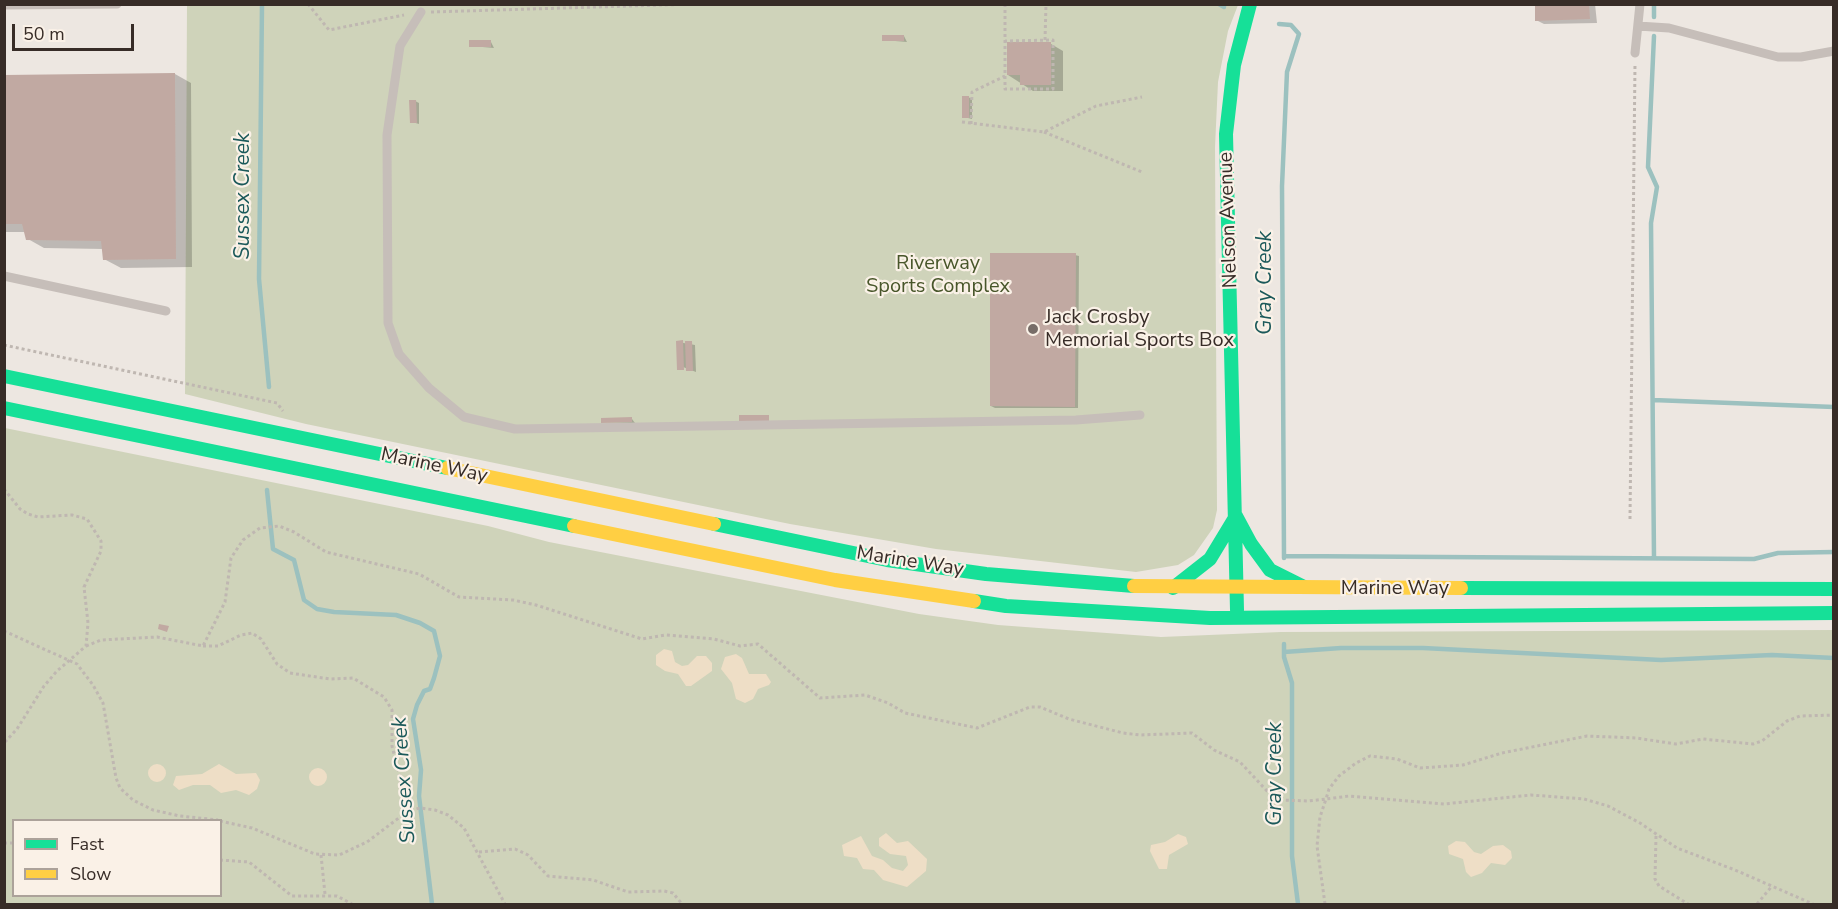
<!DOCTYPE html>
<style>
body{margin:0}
#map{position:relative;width:1838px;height:909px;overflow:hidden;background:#ede7e1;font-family:"Nunito Sans",sans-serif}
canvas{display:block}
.frame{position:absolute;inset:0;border:6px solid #372c27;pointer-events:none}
.legend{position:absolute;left:12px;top:819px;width:210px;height:78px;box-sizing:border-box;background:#faf1e7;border:2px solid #aca29a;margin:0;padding:8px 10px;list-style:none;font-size:18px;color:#372c27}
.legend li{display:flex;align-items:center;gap:12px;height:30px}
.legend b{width:30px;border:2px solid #aca29a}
.scale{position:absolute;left:12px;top:24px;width:122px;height:27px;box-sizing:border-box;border:3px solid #372c27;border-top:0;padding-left:8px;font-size:18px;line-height:21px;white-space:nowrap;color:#372c27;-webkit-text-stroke:4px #faf1e7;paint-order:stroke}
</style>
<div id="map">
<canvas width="1838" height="909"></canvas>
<div class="frame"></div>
<ul class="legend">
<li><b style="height:8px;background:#16e098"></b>Fast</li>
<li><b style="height:8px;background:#ffcf43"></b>Slow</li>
</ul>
<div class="scale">50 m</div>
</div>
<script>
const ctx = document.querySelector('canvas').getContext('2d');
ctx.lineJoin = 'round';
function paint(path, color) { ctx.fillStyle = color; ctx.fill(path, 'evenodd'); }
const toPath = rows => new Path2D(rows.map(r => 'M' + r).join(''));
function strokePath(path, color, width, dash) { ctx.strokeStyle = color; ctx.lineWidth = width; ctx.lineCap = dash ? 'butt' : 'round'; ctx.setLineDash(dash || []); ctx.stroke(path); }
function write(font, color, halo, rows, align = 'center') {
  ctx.font = font + ' "Nunito Sans",sans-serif'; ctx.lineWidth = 4.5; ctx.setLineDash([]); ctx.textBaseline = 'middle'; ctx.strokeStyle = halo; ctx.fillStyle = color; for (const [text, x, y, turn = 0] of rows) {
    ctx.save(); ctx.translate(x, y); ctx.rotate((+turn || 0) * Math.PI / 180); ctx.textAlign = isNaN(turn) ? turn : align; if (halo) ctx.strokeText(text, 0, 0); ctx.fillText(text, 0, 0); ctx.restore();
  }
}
paint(toPath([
 [187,5,1238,5,1228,31,1218,82,1215,147,1217,510,1213,528,1194,555,1178,565,1136,572,936,549,790,524,306,424,185,394],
 [5,428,488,526,549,542,919,614,998,625,1161,637,1281,632,1833,630,1833,904,5,904],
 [14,820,220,820,220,896,14,896]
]), '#cfd3ba');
paint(toPath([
 [664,649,672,651,675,662,682,666,688,665,697,656,706,656,712,663,712,671,691,686,686,686,678,674,665,671,656,665,656,655],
 [736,654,742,658,749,674,766,674,771,682,769,685,758,689,753,699,745,703,736,699,732,683,721,669,725,657],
 '148 773a9 9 0 1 1 18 0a9 9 0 1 1-18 0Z',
 [219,764,236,774,256,773,260,780,257,789,249,795,236,790,221,793,210,785,193,785,179,790,173,785,176,776,202,774],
 '309 777a9 9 0 1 1 18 0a9 9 0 1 1-18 0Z',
 [886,833,897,843,908,841,927,859,926,871,907,887,883,880,874,870,863,869,857,858,844,856,842,845,861,836,872,856,883,860,892,868,903,871,908,865,906,856,890,854,879,846,879,838],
 [1178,834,1186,837,1188,844,1169,855,1167,869,1159,869,1150,851,1151,845,1165,842],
 [1456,841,1465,842,1474,852,1481,854,1493,846,1503,845,1511,851,1512,858,1505,865,1491,863,1482,873,1471,877,1466,872,1463,859,1449,854,1448,846]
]), '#eedec6');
paint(toPath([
 [1536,4,1595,4,1597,23,1544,24,1536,20],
 [904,36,907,42,883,40],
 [491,42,494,48,471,46],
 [1051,44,1063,51,1063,91,1033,91,1008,75],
 [175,74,191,83,192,267,121,268,104,259,103,249,44,248,28,239,26,232,4,232,4,76],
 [968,97,972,99,972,119,964,117],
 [415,101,419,103,419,124,412,122],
 [1075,255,1079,256,1078,408,995,408,991,406],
 [678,342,695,345,696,372,678,365],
 [632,419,635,423,602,422]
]), '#0003');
strokePath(toPath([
 [262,4,259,279,269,387],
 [1219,4,1224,7],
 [1654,4,1654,17],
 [1279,24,1291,25,1299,34,1287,72,1282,186,1284,558],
 [1654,36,1648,167,1657,187,1651,223,1654,558],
 [1653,400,1834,407],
 [267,490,273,549,294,560,304,600,317,609,334,612,396,615,420,623,434,631,440,656,434,678,430,689,424,691,417,705,413,719,421,770,419,796,432,904],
 [1284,556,1754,559,1778,553,1834,552],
 [1284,644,1284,657,1292,683,1292,856,1298,904],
 [1284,652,1341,648,1423,648,1661,660,1772,655,1834,658]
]), '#9cc1bf', 4.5);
paint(toPath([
 [1535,4,1589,4,1590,19,1535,21],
 [882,35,904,35,904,41,882,41],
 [469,40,491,40,491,47,469,47],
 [1007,42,1051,42,1051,85,1020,85,1020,75,1007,75],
 [175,73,176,259,103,260,101,241,26,240,22,224,4,224,4,75],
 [962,96,969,96,969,118,962,118],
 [409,100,416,100,417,123,410,123],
 [990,253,1076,253,1075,407,990,406],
 [683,340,684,370,677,370,676,341],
 [685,341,692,341,693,371,686,371],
 [739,415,769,415,769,421,739,421],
 [632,417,632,422,601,423,601,418],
 [159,624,169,626,167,632,158,629]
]), '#c1a9a2');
strokePath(toPath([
 [308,4,329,30,404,15],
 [1005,4,1005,89,1053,89,1053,40,1005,41],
 [431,12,696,4],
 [1045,40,1046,4],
 [962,122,1044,132,1096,106,1142,97],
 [971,124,972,92,1005,76],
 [1044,132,1142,172],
 [4,345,277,403,283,411],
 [4,489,20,509,28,514,38,517,72,515,87,519,101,541,101,551,84,587,88,623,86,646,57,671,44,686,17,729,4,743],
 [1630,519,1635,64],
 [4,631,77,664,93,685,103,703,116,778,120,788,133,800,153,810,180,816,218,820],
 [86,646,101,640,157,637,203,646,225,602,231,558,243,540,260,528,279,526,294,532,326,552,419,574,459,597,513,600,536,605,642,639,666,635,714,639,740,646,758,644,820,698,865,695,888,703,905,713,977,728,1030,707,1040,707,1069,719,1123,733,1140,735,1192,733,1214,750,1240,762,1267,791,1282,800,1308,801,1326,799,1329,789,1339,776,1356,763,1370,756,1397,759,1420,768,1463,765,1502,753,1587,736,1636,738,1676,744,1703,739,1753,744,1762,741,1787,721,1800,716,1834,715],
 [203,646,218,646,241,635,252,633,261,639,277,664,290,673,330,679,353,678,384,697,392,710,392,746,400,777,403,798,412,809],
 [220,821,252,828,315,854,339,855,367,842,408,811,420,808,435,810,448,815,464,828,505,904],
 [1656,836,1655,879,1659,886,1688,904],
 [4,843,14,843],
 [479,852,515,849,528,855,548,876,593,880,628,892,664,891,673,893,682,904],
 [321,855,325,894],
 [220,860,249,862,292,896,337,896,352,904],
 [1325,904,1317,846,1320,817,1326,799,1349,796,1444,804,1531,795,1584,799,1608,806,1640,823,1677,848,1735,870,1813,904],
 [1757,904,1772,886]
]), '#bfb7b1', 3, [3, 3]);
strokePath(toPath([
 [4,5,117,4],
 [421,12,400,46,387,135,388,323,399,354,429,388,464,417,515,429,1076,420,1140,415],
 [1638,26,1669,28,1778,57,1801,57,1834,51],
 [1635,53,1640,4],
 [4,276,166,311]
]), '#c6beb9', 9);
strokePath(toPath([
 [4,376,447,468],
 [4,408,574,526],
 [714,524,887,560,986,574,1134,586],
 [1173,588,1210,559,1236,516,1251,544,1270,570,1304,587],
 [1461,588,1834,589],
 [974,601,1006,606,1210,618,1834,613],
 [1237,610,1226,134,1234,65,1250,4]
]), '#16e098', 14);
strokePath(toPath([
 [447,468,714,524],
 [574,526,835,580,974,601],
 [1134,586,1461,588]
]), '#ffcf43', 14);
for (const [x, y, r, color] of [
 [1033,329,6,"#776d68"]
]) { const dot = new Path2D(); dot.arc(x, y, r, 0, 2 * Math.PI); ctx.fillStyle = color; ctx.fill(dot); strokePath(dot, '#faf1e7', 2); }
write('20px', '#372c27', '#faf1e7', [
 ["Nelson Avenue",1229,220,-92],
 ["Marine Way",434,466,12],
 ["Marine Way",910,562,9],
 ["Marine Way",1395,589]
]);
write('20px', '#48562a', '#faf1e7', [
 ["Riverway",938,264],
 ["Sports Complex",938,287]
]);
write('20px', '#372c27', '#faf1e7', [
 ["Jack Crosby",1045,318],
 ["Memorial Sports Box",1045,341]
], 'left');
write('italic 21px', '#1b595a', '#faf1e7', [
 ["Sussex Creek",244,196,-90],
 ["Gray Creek",1266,283,-90],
 ["Gray Creek",1276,774,-90],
 ["Sussex Creek",405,780,-94]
]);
</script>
